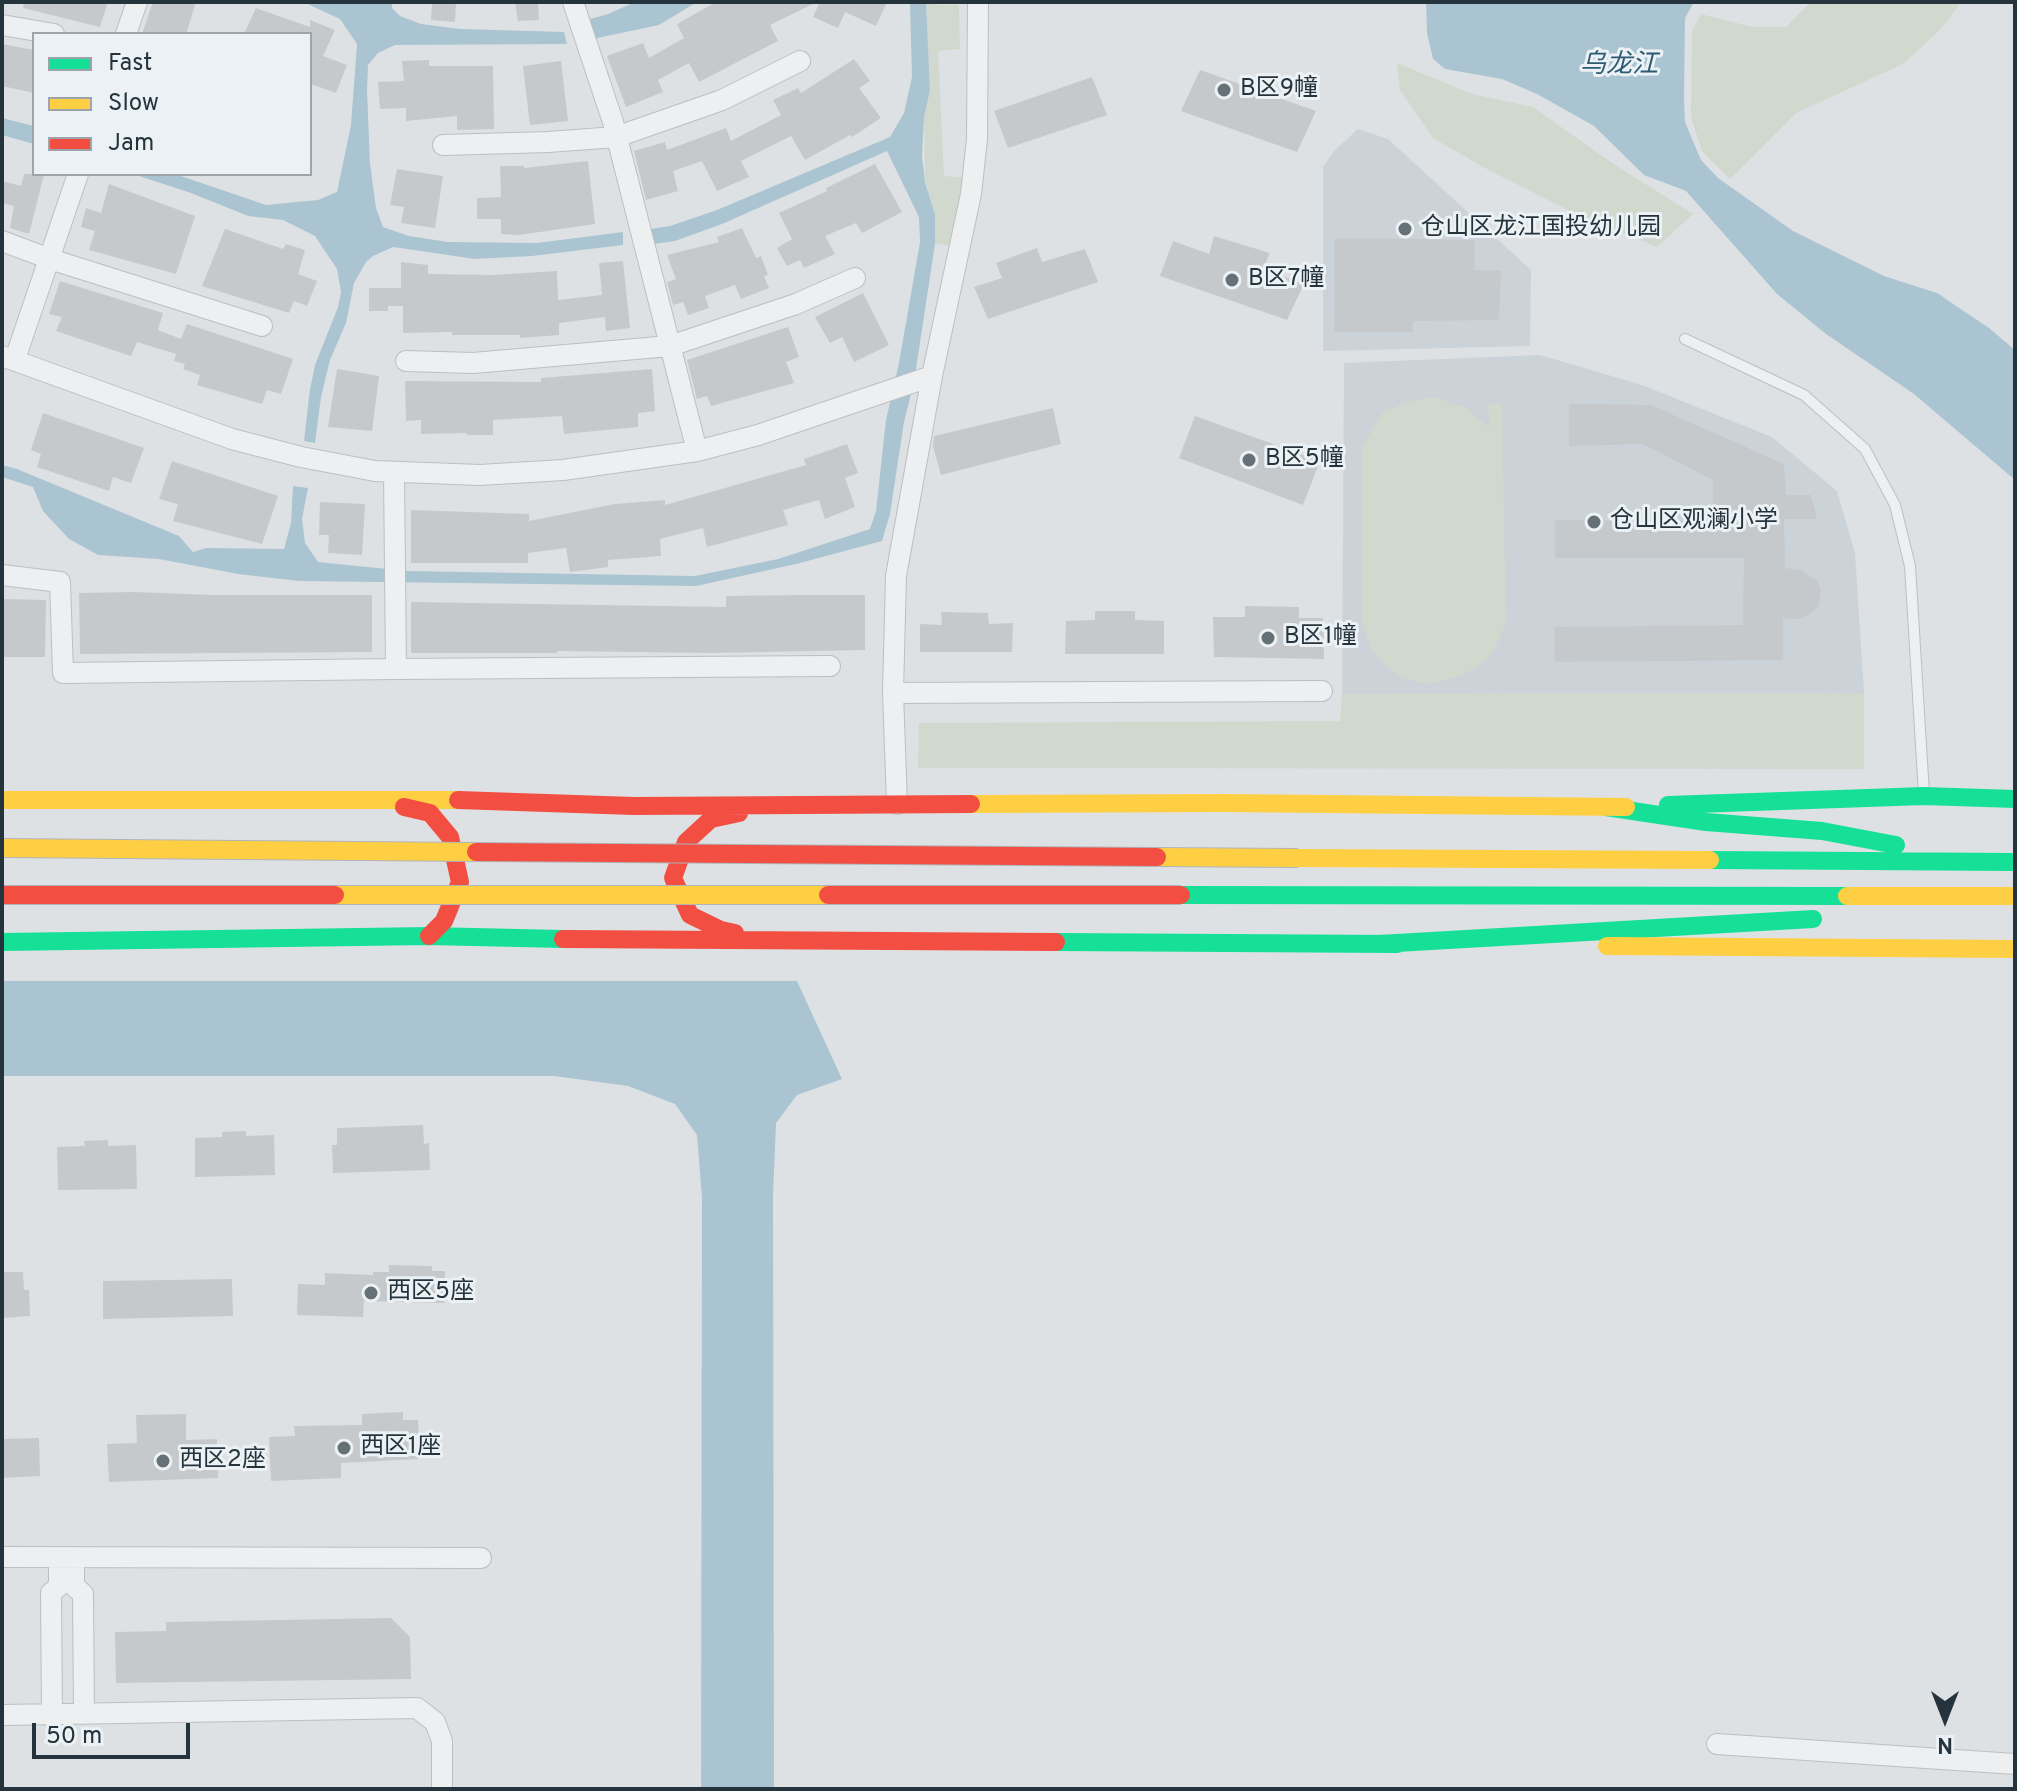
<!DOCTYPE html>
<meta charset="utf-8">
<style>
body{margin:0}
#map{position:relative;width:2017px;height:1791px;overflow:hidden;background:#dee1e4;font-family:Overpass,sans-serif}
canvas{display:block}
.frame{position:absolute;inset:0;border:4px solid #25333d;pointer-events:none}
.legend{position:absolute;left:32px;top:32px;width:280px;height:144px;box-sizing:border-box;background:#ebf1f4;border:2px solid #9ca5ab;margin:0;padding:10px 14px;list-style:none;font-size:24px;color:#25333d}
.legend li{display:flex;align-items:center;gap:16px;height:40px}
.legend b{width:40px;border:2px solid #9ca5ab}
.north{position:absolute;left:1905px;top:1679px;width:80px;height:80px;-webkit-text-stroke:6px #ebf1f4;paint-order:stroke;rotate:180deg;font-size:22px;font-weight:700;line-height:32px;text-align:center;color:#25333d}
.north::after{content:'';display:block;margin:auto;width:28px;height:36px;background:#25333d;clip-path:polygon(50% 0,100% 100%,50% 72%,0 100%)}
.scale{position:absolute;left:32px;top:1723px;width:158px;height:36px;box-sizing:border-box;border:4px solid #25333d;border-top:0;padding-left:10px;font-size:24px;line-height:28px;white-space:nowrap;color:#25333d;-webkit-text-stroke:6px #ebf1f4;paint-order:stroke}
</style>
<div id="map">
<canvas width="2017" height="1791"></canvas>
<div class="frame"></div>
<ul class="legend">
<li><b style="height:10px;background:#16e098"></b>Fast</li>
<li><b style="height:10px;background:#ffcf43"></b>Slow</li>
<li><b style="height:10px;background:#f24e42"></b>Jam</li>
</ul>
<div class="north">N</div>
<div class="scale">50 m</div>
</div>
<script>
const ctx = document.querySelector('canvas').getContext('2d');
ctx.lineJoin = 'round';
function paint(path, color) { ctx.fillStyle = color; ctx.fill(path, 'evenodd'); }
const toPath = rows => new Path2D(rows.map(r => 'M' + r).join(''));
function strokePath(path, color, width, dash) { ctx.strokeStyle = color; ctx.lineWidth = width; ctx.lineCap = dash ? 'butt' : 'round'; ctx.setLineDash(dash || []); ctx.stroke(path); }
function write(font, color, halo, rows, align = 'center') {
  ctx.font = font + ' Overpass,"Noto Sans SC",sans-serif'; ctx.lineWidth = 6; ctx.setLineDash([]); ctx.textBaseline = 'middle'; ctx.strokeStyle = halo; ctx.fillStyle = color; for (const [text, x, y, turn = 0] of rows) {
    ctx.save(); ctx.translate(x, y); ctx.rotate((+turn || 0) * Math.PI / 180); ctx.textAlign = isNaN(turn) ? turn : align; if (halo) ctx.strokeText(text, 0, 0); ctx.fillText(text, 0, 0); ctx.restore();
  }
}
paint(toPath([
 [1358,129,1388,139,1531,270,1530,346,1323,351,1323,167,1335,150],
 [1540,355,1642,385,1772,437,1837,491,1855,553,1864,693,1342,694,1344,363]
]), '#cbd2d8');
paint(toPath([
 [926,2,937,2,937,5,959,5,960,49,938,51,944,176,967,178,950,245,935,244,935,214,925,179,924,118,930,90],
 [1810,2,1961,2,1942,28,1903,64,1796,113,1730,179,1702,151,1691,117,1692,31,1701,14,1753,27,1786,27],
 [1397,63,1472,94,1533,107,1612,163,1693,214,1657,247,1574,213,1485,168,1433,138,1400,90],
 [1434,397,1468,409,1489,427,1488,404,1502,404,1506,623,1495,649,1482,664,1461,676,1429,684,1403,678,1386,666,1372,651,1361,622,1361,448,1383,412,1406,402],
 [1864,693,1864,769,918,768,919,723,1340,721,1342,694]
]), '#d1d8ce');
paint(toPath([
 [303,2,392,2,392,8,400,16,421,24,460,29,564,32,567,44,395,45,378,53,368,65,367,90,370,163,376,208,383,227,409,236,448,242,537,243,623,232,623,245,532,256,475,259,393,247,373,256,366,262,354,283,346,323,330,360,321,397,315,443,304,441,310,389,315,365,338,307,341,292,337,269,315,236,283,220,248,216,191,193,133,174,175,174,266,205,318,200,337,192,351,125,357,44,340,19],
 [635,2,697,2,659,25,593,39,587,20,608,14],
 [910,2,926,2,930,90,924,118,922,156,925,182,935,214,935,244,914,382,904,422,890,514,882,541,796,564,696,586,299,581,238,574,159,559,98,555,69,539,43,511,33,487,2,477,2,465,17,469,179,536,193,552,206,548,284,549,291,523,293,486,308,488,302,519,305,543,318,562,407,571,695,576,778,559,870,529,876,511,886,420,899,363,920,242,919,217,887,151,722,224,675,241,653,244,650,229,670,226,717,210,890,137,904,113,912,77],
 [1426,2,1694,2,1685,18,1684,99,1685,122,1701,160,1718,178,1793,231,1884,276,1937,293,1989,328,2015,350,2015,480,1914,394,1826,334,1777,294,1686,191,1644,175,1594,126,1537,94,1502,79,1445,69,1433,59,1427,33],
 [2,118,34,126,34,144,2,135],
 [2,981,797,981,842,1079,797,1095,776,1123,773,1196,774,1789,701,1789,702,1198,697,1135,675,1104,628,1086,554,1076,2,1076]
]), '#aac5d1');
paint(toPath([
 [24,2,108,2,100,27,23,8],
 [153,2,196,2,186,34,142,34],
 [432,2,456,2,455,22,431,20],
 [515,2,538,2,539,20,518,21],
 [716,2,817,2,770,25,778,41,699,82,689,63,658,80,663,92,626,107,607,56,643,43,649,58,684,38,677,24],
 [820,2,887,2,876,26,845,12,838,28,813,17],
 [256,8,310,27,310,20,335,30,323,56,347,65,336,93,311,84,310,87,310,34,244,34],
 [2,44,34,50,34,93,2,86],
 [854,59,870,81,859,88,881,118,852,137,850,135,805,160,791,136,741,161,749,177,717,191,702,161,673,171,678,191,646,200,634,151,665,142,667,150,726,128,731,141,781,115,773,100,798,88,801,93],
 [429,60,429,66,493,66,494,129,457,130,457,116,406,121,406,108,380,109,378,82,404,81,402,61],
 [561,61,568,121,530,125,523,66],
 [1200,70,1316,111,1297,152,1181,111],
 [1092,77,1107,115,1008,148,994,111],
 [588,161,595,224,519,235,501,234,501,219,477,219,477,198,501,197,500,166,524,166,524,168],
 [875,164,902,212,862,233,856,223,825,236,835,254,804,268,800,260,787,266,777,248,792,239,779,213,827,191,826,188],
 [397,169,443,176,435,228,401,223,404,207,390,205],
 [24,174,44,174,29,234,10,228,14,206,2,203,2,181,21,186],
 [109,184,195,216,176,274,89,250,95,231,81,227,86,208,101,213],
 [742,228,756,258,761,256,768,275,764,276,769,288,741,299,735,285,705,296,709,308,688,315,683,302,673,305,667,282,676,279,667,255,719,242,717,237],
 [225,229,283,249,286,244,305,250,298,274,317,281,307,306,294,301,289,313,202,286],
 [1214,236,1270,253,1263,269,1304,284,1287,320,1160,276,1173,241,1209,254],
 [1335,238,1475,240,1474,270,1501,271,1499,320,1413,321,1413,332,1334,332],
 [1037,248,1042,262,1085,249,1098,282,988,319,974,287,1002,278,996,263],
 [623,261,630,328,606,331,605,317,559,323,559,335,520,338,520,335,452,335,452,332,403,333,403,306,388,306,388,311,369,311,369,288,401,288,401,262,428,265,428,274,493,275,557,271,558,300,602,295,599,263],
 [60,281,163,313,158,330,181,339,187,324,293,359,281,394,267,390,262,404,197,385,200,375,183,369,185,364,174,361,176,354,137,342,131,356,56,331,62,317,49,314],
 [863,293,889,345,854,362,842,337,830,343,815,317],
 [788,327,799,357,786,362,794,383,711,406,707,396,697,399,687,360],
 [337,369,379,376,372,431,328,427],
 [652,369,655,411,638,413,638,427,564,434,562,416,493,420,493,435,467,435,467,433,421,434,421,420,406,421,405,381,541,382,541,378],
 [1569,404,1651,405,1784,464,1786,495,1811,495,1817,519,1784,519,1785,568,1801,570,1817,581,1821,589,1819,606,1810,614,1799,619,1783,618,1783,660,1555,662,1554,627,1743,625,1744,558,1555,558,1555,520,1713,521,1713,480,1643,444,1569,446],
 [1053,408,1061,444,941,475,933,446,934,436],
 [43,413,144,448,131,483,113,477,109,491,37,467,41,454,31,450],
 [1195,416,1320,461,1303,505,1179,458],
 [847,444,858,473,845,478,855,507,825,519,819,500,783,510,788,525,707,547,703,528,660,539,661,556,608,560,608,567,570,572,566,548,528,553,528,563,411,563,411,510,529,514,529,521,615,504,665,500,665,505,806,465,804,459],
 [172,461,278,496,262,544,173,521,178,504,159,499],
 [320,502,365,504,362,555,328,553,329,535,319,535],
 [133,592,213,595,372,595,372,652,80,654,79,593],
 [801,595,865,595,865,650,710,653,557,651,557,653,411,653,411,602,726,607,726,596],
 [2,599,46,600,45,657,2,657],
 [1245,606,1299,607,1299,618,1323,618,1324,659,1214,657,1213,617,1245,617],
 [1095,611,1135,611,1135,620,1164,621,1164,654,1065,654,1066,621,1095,620],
 [941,612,988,613,989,624,1013,623,1012,652,920,652,920,624,942,625],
 [423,1125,424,1144,429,1143,430,1170,333,1173,332,1145,337,1145,337,1128],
 [246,1131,246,1136,274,1135,275,1175,195,1177,195,1138,222,1137,222,1132],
 [108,1140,108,1146,136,1145,137,1189,58,1190,57,1147,85,1146,84,1141],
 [389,1265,432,1266,432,1271,445,1271,444,1303,364,1301,363,1317,297,1315,298,1284,325,1285,325,1273,373,1275,373,1272,389,1272],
 [2,1272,23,1272,24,1290,29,1290,30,1316,2,1318],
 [232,1279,233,1316,103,1319,103,1281],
 [403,1412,403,1420,418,1420,420,1459,341,1463,341,1478,271,1481,269,1437,295,1436,294,1426,362,1425,362,1414],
 [186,1414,186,1440,217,1439,218,1478,109,1482,107,1444,137,1443,136,1415],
 [39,1438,40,1476,2,1478,2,1439],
 [391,1618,410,1637,411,1679,116,1683,115,1632,166,1631,166,1622]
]), '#c6c9cc');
const lane = toPath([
 [1685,339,1804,395,1865,449,1895,505,1910,566,1924,794]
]);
const street = toPath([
 [573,2,613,122,697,451],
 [2,25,54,34],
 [126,34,137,2],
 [443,145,548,142,616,137,722,100,800,61],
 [2,241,50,259,262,326],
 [2,356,232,439,301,457,375,471,480,475,563,470,697,451,758,435,932,376],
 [15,359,78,174],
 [406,361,473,363,670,346,796,304,855,278],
 [2,575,60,582,63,673,396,669,394,472],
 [396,669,830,666],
 [893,693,1322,691],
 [897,804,893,693,896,576,932,376,971,194,977,139,978,2],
 [2,1557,481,1558],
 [74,1558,74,1586,83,1594,84,1714],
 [2,1715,417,1708,435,1722,442,1741,442,1789],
 [52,1715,51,1593,59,1586,59,1558],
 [1717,1744,2015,1764]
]);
strokePath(lane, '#bcbfc2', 12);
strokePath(street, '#bcbfc2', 22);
strokePath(lane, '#edeff1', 10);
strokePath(street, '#edeff1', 20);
strokePath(toPath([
 [1668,805,1924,796,2015,799],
 [1606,807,1706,822,1822,831,1896,845],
 [1710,860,2015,862],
 [1181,895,1847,896],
 [2,942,429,936,563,939],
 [1056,942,1397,944],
 [1379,944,1813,919]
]), '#16e098', 18);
strokePath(toPath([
 [2,800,458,800],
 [971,804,1224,803,1626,807],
 [1298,858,1710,860],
 [1847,896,2015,896],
 [1607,946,2015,949]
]), '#ffcf43', 18);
strokePath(toPath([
 [458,800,634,806,971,804],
 [404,807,430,813,450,837,460,882,444,921,429,936],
 [735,933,721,930,690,915,673,878,686,842,711,819,739,813],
 [563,939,1056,942]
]), '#f24e42', 18);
const slowBridge = toPath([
 [2,848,476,852],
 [1157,857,1298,858],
 [335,895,828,895]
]);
const jamBridge = toPath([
 [476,852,1157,857],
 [2,895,335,895],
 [828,895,1181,895]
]);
strokePath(slowBridge, '#b0b5b9', 20, []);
strokePath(jamBridge, '#b0b5b9', 20, []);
strokePath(slowBridge, '#ffcf43', 18);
strokePath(jamBridge, '#f24e42', 18);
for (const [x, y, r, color] of [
 [1224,90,8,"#667077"],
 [1405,229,8,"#667077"],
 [1232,280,8,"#667077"],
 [1249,460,8,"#667077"],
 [1594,522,8,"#667077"],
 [1268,638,8,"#667077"],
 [371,1293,8,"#667077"],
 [344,1448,8,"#667077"],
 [163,1461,8,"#667077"]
]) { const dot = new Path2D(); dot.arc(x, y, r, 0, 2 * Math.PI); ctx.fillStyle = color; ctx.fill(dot); strokePath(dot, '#ebf1f4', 3); }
write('24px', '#25333d', '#ebf1f4', [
 ["B区9幢",1240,90],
 ["仓山区龙江国投幼儿园",1421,229],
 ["B区7幢",1248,280],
 ["B区5幢",1265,460],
 ["仓山区观澜小学",1610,522],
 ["B区1幢",1284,638],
 ["西区5座",387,1293],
 ["西区1座",360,1448],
 ["西区2座",179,1461]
], 'left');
write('italic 26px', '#2d5b73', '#ebf1f4', [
 ["乌龙江",1619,67]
]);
</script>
